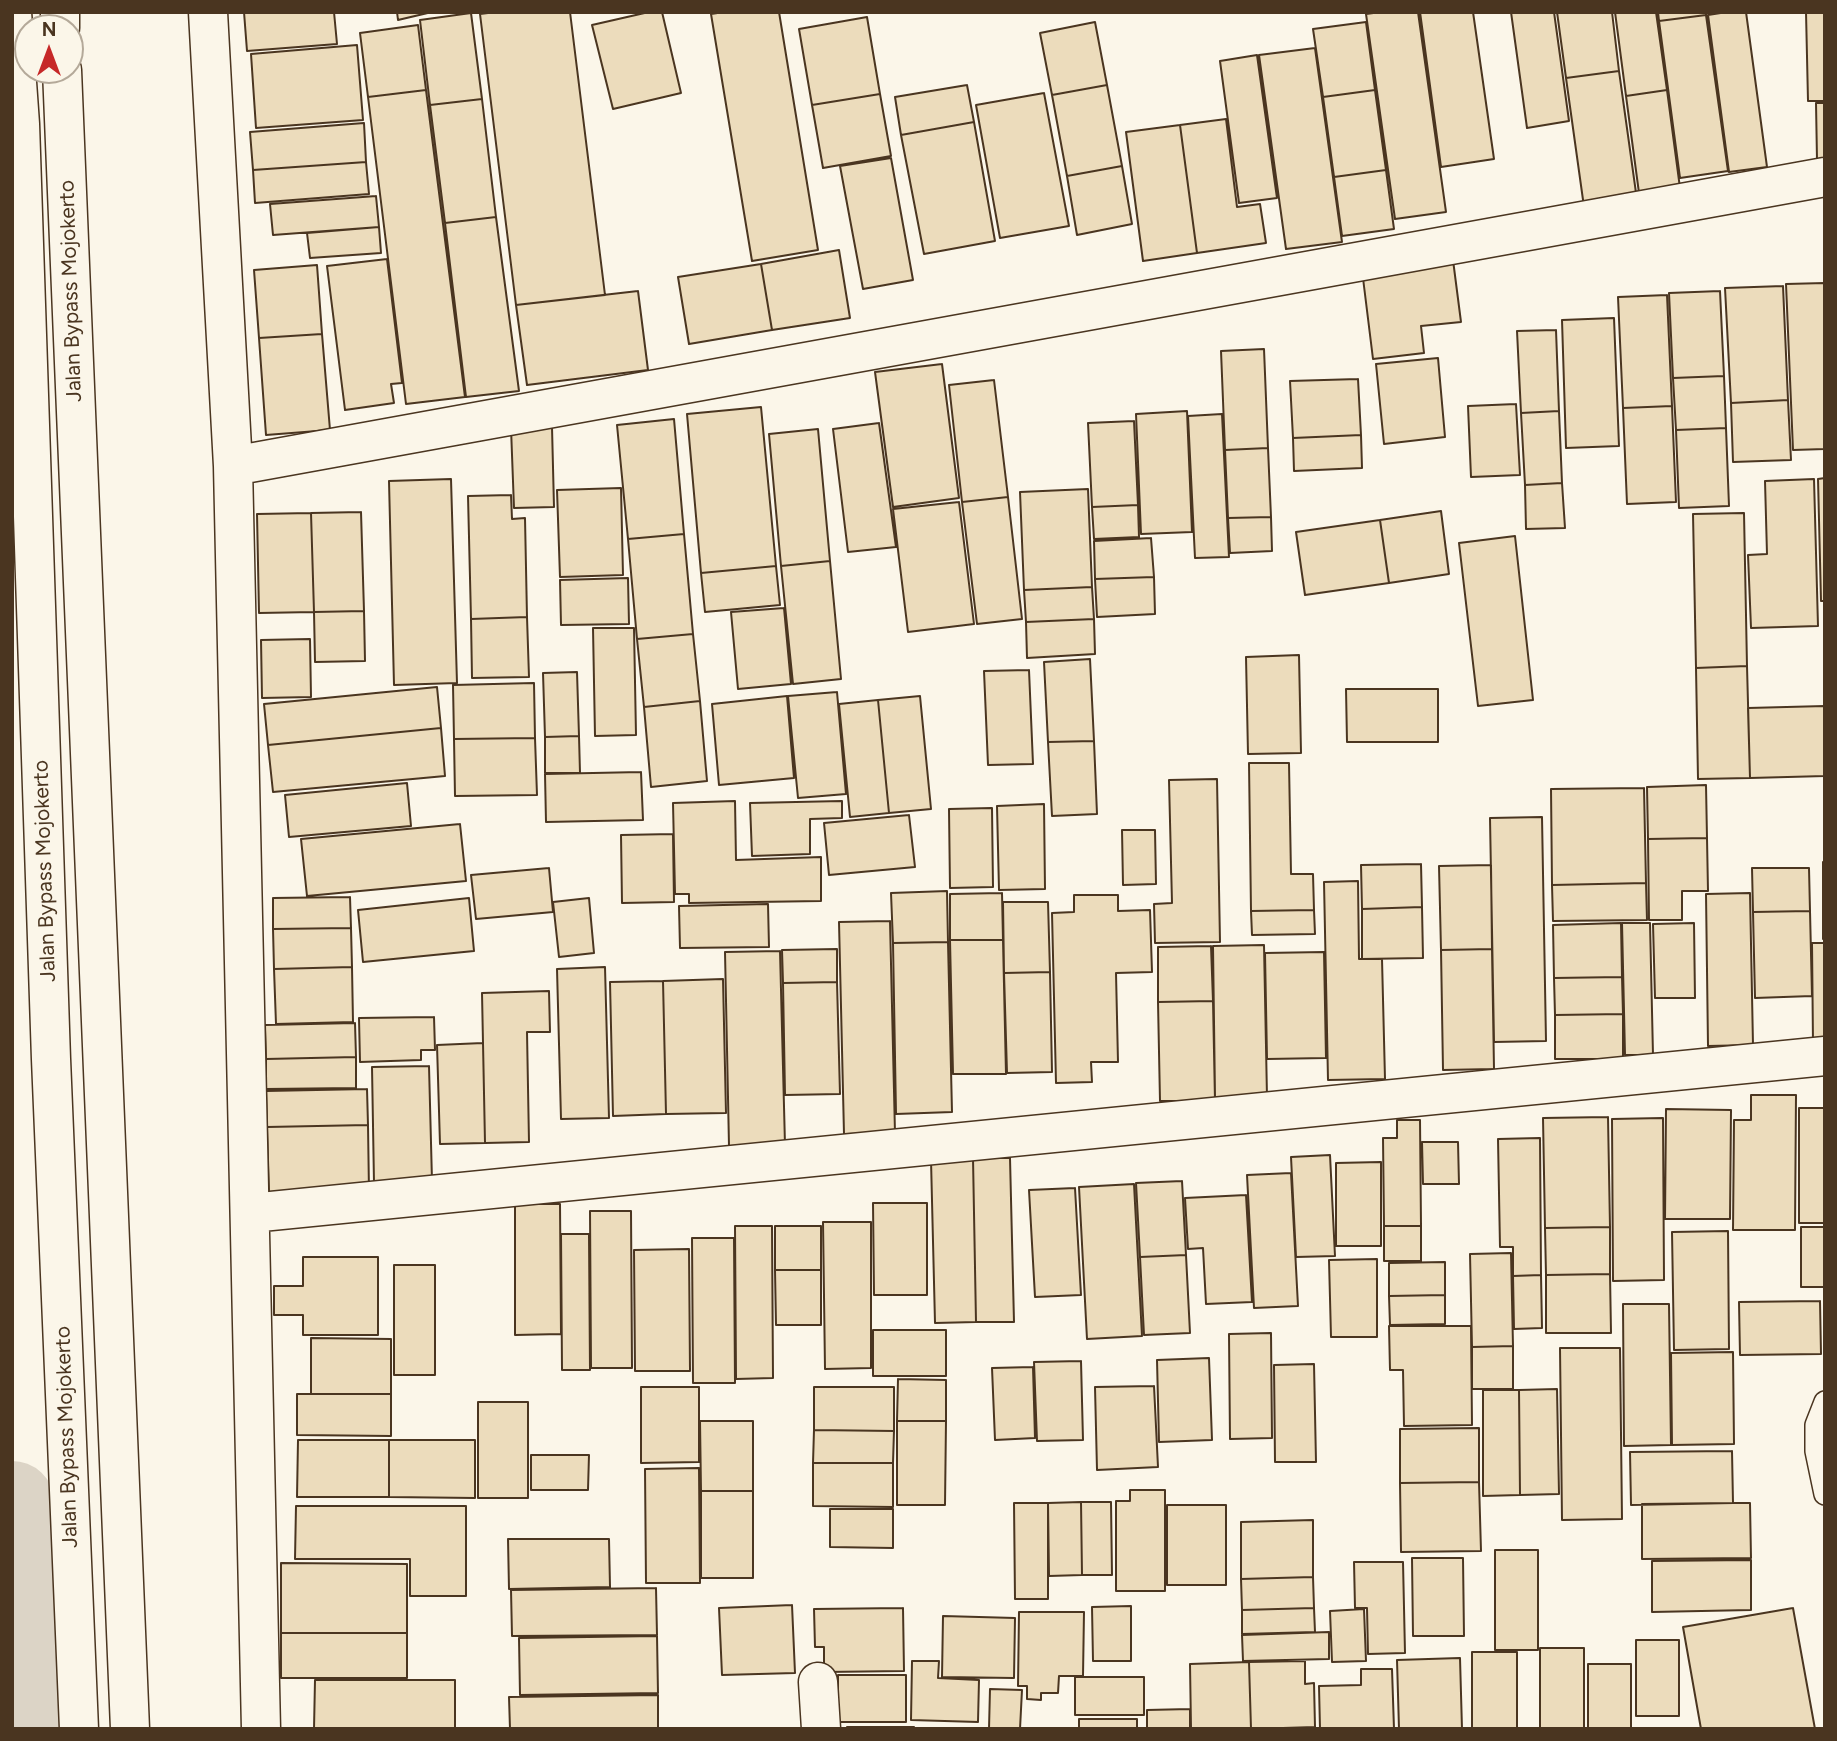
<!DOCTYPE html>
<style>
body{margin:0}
#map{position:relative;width:1837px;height:1741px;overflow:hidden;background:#fbf6e9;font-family:Figtree,sans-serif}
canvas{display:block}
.frame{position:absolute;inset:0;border:14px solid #4a3520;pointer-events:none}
.north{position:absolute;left:14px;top:14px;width:70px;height:70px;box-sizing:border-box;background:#fbf6e9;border:2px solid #b4a999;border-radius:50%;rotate:0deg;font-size:19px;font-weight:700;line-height:28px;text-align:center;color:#4a3520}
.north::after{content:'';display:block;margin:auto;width:24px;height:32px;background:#c62828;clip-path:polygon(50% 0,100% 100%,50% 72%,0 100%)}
</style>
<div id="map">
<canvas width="1837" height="1741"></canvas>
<div class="frame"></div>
<div class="north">N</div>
</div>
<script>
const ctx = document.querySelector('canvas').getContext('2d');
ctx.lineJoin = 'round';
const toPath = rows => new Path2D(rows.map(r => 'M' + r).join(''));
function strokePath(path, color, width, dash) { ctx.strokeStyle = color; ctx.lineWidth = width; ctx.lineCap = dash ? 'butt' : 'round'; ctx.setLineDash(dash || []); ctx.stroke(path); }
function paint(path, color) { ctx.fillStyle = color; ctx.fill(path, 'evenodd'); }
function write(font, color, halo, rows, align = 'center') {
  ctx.font = font + ' Figtree,sans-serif'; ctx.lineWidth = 5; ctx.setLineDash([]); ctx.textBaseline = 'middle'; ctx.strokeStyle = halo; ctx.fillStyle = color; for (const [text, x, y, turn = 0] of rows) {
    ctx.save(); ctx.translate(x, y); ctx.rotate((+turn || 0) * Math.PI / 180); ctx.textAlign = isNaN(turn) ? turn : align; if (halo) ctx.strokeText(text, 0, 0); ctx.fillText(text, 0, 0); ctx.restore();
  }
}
strokePath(toPath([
 [12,1504,18,1729]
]), '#dcd4c6', 86);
const building = toPath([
 [244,12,334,12,337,44,247,51,244,12],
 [397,12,432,12,398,20,397,12],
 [496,12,570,12,605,295,516,305,480,14,496,12],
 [649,12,662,12,681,93,613,109,592,25,649,12],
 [724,12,779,12,818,250,752,261,711,14,724,12],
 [1381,12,1418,12,1446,212,1395,219,1366,14,1381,12],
 [1420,12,1473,12,1494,159,1441,167,1420,12],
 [1511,12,1554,12,1569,121,1527,128,1511,12],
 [1557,12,1612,12,1619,71,1566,78,1557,12],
 [1615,12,1656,12,1667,90,1626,96,1615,12],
 [1658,12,1706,12,1706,15,1659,21,1658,12],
 [1727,12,1746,12,1767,167,1729,172,1708,15,1727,12],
 [1806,12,1825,12,1825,101,1808,101,1806,12],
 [471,13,482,99,430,105,420,20,471,13],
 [1706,15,1728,171,1680,178,1659,21,1706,15],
 [867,17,880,94,812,105,799,29,867,17],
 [1095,22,1107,85,1052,95,1040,33,1095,22],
 [1366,22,1375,90,1323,97,1313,29,1366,22],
 [418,25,426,90,368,97,360,33,418,25],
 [357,45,363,120,256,128,251,54,357,45],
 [1315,48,1342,242,1286,249,1259,55,1315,48],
 [1257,55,1277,198,1239,203,1220,61,1257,55],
 [1619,71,1637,200,1584,207,1566,78,1619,71],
 [967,85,974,122,901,135,895,97,967,85],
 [1107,85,1122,166,1067,176,1052,95,1107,85],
 [426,90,465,397,406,404,368,97,426,90],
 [1375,90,1386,170,1334,177,1323,97,1375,90],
 [1667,90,1680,188,1639,193,1626,96,1667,90],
 [1044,93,1069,226,1000,238,976,105,1044,93],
 [880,94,891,156,823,168,812,105,880,94],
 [482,99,496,217,445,223,430,105,482,99],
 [1816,103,1825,103,1825,160,1817,160,1816,103],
 [1226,119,1237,207,1260,204,1266,243,1197,253,1180,125,1226,119],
 [974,122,995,241,924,254,901,135,974,122],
 [364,123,366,162,253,170,250,132,364,123],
 [1180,125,1197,253,1143,261,1126,132,1180,125],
 [891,158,913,280,863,289,840,166,891,158],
 [366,162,369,194,255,203,253,170,366,162],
 [1122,166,1132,224,1077,235,1067,176,1122,166],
 [1386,170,1394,229,1342,236,1334,177,1386,170],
 [376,196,379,227,273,235,270,204,376,196],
 [496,217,519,391,466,397,445,223,496,217],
 [379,227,381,253,310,258,307,233,379,227],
 [839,250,850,318,772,330,761,264,839,250],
 [387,259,402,383,391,384,394,403,345,410,327,266,387,259],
 [1453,260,1461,322,1421,326,1424,353,1373,359,1362,270,1453,260],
 [761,264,772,330,689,344,678,277,761,264],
 [317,265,322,334,259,338,254,270,317,265],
 [1825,283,1825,449,1793,450,1786,284,1825,283],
 [1783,286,1788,400,1731,403,1725,288,1783,286],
 [638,291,648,370,527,385,516,305,638,291],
 [1720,291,1724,376,1673,378,1669,293,1720,291],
 [1667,295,1672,406,1623,408,1618,297,1667,295],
 [1614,318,1619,446,1566,448,1562,320,1614,318],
 [1556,330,1559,411,1521,413,1517,331,1556,330],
 [322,334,330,430,266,435,259,338,322,334],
 [1264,349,1268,448,1225,450,1221,351,1264,349],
 [1438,358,1445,437,1384,444,1376,364,1438,358],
 [942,364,959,498,893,507,875,372,942,364],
 [1724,376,1726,428,1676,430,1673,378,1724,376],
 [1358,379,1361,435,1293,438,1290,381,1358,379],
 [994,380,1008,497,962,502,949,385,994,380],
 [1788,400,1791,460,1733,462,1731,403,1788,400],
 [1516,404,1520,475,1471,477,1468,406,1516,404],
 [1672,406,1676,502,1627,504,1623,408,1672,406],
 [761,407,776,566,701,573,687,414,761,407],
 [1187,411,1192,532,1141,534,1136,414,1187,411],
 [1559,411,1562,483,1525,485,1521,413,1559,411],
 [1222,414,1229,557,1195,558,1188,416,1222,414],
 [674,419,684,534,628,539,617,425,674,419],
 [1134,421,1138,505,1092,507,1088,423,1134,421],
 [879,423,896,547,848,552,833,429,879,423],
 [552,427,554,507,514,508,511,428,552,427],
 [1726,428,1729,506,1679,508,1676,430,1726,428],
 [818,429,830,561,781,566,769,434,818,429],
 [1361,435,1362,468,1294,471,1293,438,1361,435],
 [1268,448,1271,517,1228,518,1225,450,1268,448],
 [1825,478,1825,601,1821,601,1818,479,1825,478],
 [451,479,457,683,394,685,389,481,451,479],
 [1814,479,1818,626,1751,628,1748,555,1767,554,1765,481,1814,479],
 [1562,483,1565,528,1526,529,1525,485,1562,483],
 [621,488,623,575,560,577,557,490,621,488],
 [1088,489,1092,587,1024,590,1020,492,1088,489],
 [511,495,512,519,525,518,527,617,471,619,468,496,511,495],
 [1008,497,1022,619,977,624,962,502,1008,497],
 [959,502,974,624,908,632,893,509,959,502],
 [1138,505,1139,537,1094,539,1092,507,1138,505],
 [1441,511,1449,574,1389,583,1380,520,1441,511],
 [361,512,364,611,314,612,311,513,361,512],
 [311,513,314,612,259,613,257,514,311,513],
 [1744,513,1747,666,1696,668,1693,514,1744,513],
 [1271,517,1272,551,1230,553,1228,518,1271,517],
 [1380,520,1389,583,1305,595,1296,532,1380,520],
 [684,534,693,634,637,639,628,539,684,534],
 [1515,536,1533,700,1478,706,1459,543,1515,536],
 [1151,538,1154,577,1095,579,1094,541,1151,538],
 [830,561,841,679,793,684,781,566,830,561],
 [776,566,780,605,705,612,701,573,776,566],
 [1154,577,1155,614,1097,617,1095,579,1154,577],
 [628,578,629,624,561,625,560,580,628,578],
 [1092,587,1094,619,1026,622,1024,590,1092,587],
 [784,608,791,684,738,689,731,612,784,608],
 [364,611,365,661,315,662,314,612,364,611],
 [527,617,529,677,472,678,471,619,527,617],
 [1094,619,1095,654,1027,658,1026,622,1094,619],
 [593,628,634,628,636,735,595,736,593,628],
 [693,634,700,701,644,707,637,639,693,634],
 [310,639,311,697,262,698,261,640,310,639],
 [1299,655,1301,753,1248,754,1246,657,1299,655],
 [1090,659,1094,741,1048,742,1044,662,1090,659],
 [1747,666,1750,778,1698,779,1696,668,1747,666],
 [1029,670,1033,764,988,765,984,671,1029,670],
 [577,672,579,736,545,737,543,673,577,672],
 [534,683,535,738,454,739,453,685,534,683],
 [437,687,441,728,268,745,264,704,437,687],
 [1346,689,1438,689,1438,742,1347,742,1346,689],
 [837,692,846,794,798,798,788,696,837,692],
 [787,696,794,778,719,785,712,704,787,696],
 [920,696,931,809,889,813,878,700,920,696],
 [878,700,889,813,850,817,839,704,878,700],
 [700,701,707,781,651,787,644,707,700,701],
 [1825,706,1825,776,1750,778,1748,708,1825,706],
 [441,728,445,776,273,792,268,745,441,728],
 [579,736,580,773,545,773,545,737,579,736],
 [535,738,537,795,455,796,454,739,535,738],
 [1094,741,1097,814,1052,816,1048,742,1094,741],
 [1249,763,1289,763,1291,874,1313,874,1314,910,1251,911,1249,763],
 [641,772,643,820,546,822,545,774,641,772],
 [1217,779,1220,942,1155,943,1154,904,1172,903,1169,780,1217,779],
 [407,783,411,826,289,837,285,795,407,783],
 [1706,785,1707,838,1648,839,1647,787,1706,785],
 [1644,788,1646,883,1552,885,1551,789,1644,788],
 [735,801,736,860,821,857,821,901,689,903,689,894,675,894,673,803,735,801],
 [842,801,842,818,810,819,810,854,752,856,750,803,842,801],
 [1044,804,1045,889,999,890,997,806,1044,804],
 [992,808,993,887,950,888,949,809,992,808],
 [909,815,915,867,829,875,824,823,909,815],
 [1542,817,1546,1041,1494,1042,1490,818,1542,817],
 [460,824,466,881,307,896,301,839,460,824],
 [1122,830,1155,830,1156,884,1123,885,1122,830],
 [673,834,674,902,622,903,621,835,673,834],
 [1707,838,1708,891,1682,891,1682,920,1649,920,1648,839,1707,838],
 [1823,862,1825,862,1825,939,1823,939,1823,862],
 [1421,864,1422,907,1362,909,1361,865,1421,864],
 [1491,865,1492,949,1441,950,1439,866,1491,865],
 [549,868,553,912,476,919,471,875,549,868],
 [1752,868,1809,868,1810,911,1753,912,1752,868],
 [1358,881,1359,959,1382,959,1385,1079,1328,1080,1324,882,1358,881],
 [1646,883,1647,920,1553,921,1552,885,1646,883],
 [947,891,948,942,893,943,891,893,947,891],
 [1002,893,1003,940,950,940,950,894,1002,893],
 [1750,893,1753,1045,1708,1046,1706,894,1750,893],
 [1074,895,1118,895,1118,911,1150,910,1152,972,1116,973,1118,1062,1091,1062,1092,1082,1056,1083,1052,913,1074,912,1074,895],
 [350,897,351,928,273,929,273,898,350,897],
 [469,898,474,951,363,962,358,910,469,898],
 [589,898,594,953,559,957,553,902,589,898],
 [1003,902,1048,902,1050,972,1004,973,1003,902],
 [768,904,769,947,680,948,679,906,768,904],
 [1422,907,1423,958,1362,959,1362,909,1422,907],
 [1314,910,1315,934,1252,935,1251,911,1314,910],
 [1810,911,1812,996,1755,998,1753,912,1810,911],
 [890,921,895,1133,844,1134,839,922,890,921],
 [1621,923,1622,977,1554,978,1553,925,1621,923],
 [1622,923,1650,923,1653,1055,1625,1055,1622,923],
 [1694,923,1695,998,1655,998,1653,924,1694,923],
 [351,928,352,967,274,969,273,929,351,928],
 [950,940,1003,940,1006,1074,953,1074,950,940],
 [948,942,952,1112,896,1114,893,943,948,942],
 [1812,943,1825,943,1825,1044,1813,1044,1812,943],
 [1264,945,1267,1097,1215,1098,1213,946,1264,945],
 [1211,946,1213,1001,1158,1002,1158,947,1211,946],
 [837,949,837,982,783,983,782,950,837,949],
 [1492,949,1494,1069,1443,1070,1441,950,1492,949],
 [780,951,785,1145,729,1146,725,952,780,951],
 [1324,952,1326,1058,1267,1059,1265,953,1324,952],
 [352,967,353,1022,276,1024,274,969,352,967],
 [605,967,609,1118,561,1119,557,969,605,967],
 [1050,972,1052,1072,1007,1073,1004,973,1050,972],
 [1622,977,1623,1014,1555,1015,1554,978,1622,977],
 [723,979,726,1113,666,1114,663,981,723,979],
 [663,981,666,1114,613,1116,610,982,663,981],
 [837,982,840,1094,785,1095,783,983,837,982],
 [549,991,550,1032,527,1032,529,1142,485,1143,482,993,549,991],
 [1213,1001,1215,1101,1160,1101,1158,1002,1213,1001],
 [1623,1014,1623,1059,1555,1059,1555,1015,1623,1014],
 [434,1017,435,1050,421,1050,421,1060,360,1062,359,1018,434,1017],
 [355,1023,356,1057,266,1059,265,1025,355,1023],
 [483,1043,485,1143,440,1144,437,1045,483,1043],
 [356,1057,356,1088,266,1089,266,1059,356,1057],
 [429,1066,432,1181,374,1183,372,1067,429,1066],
 [367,1089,368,1125,267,1127,266,1091,367,1089],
 [1751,1095,1796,1095,1795,1230,1733,1230,1734,1120,1751,1120,1751,1095],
 [1799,1108,1825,1108,1825,1223,1799,1223,1799,1108],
 [1666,1109,1731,1110,1730,1219,1665,1219,1666,1109],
 [1608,1117,1610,1227,1545,1228,1543,1118,1608,1117],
 [1663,1118,1664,1280,1613,1281,1612,1119,1663,1118],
 [1397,1120,1420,1120,1421,1226,1384,1226,1383,1138,1397,1138,1397,1120],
 [368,1125,369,1192,269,1193,267,1127,368,1125],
 [1540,1138,1541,1275,1513,1276,1513,1247,1500,1247,1498,1139,1540,1138],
 [1422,1142,1458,1142,1459,1184,1423,1184,1422,1142],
 [1330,1155,1335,1256,1296,1257,1291,1157,1330,1155],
 [973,1158,1010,1158,1014,1322,976,1322,973,1158],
 [973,1158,976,1322,935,1323,931,1160,973,1158],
 [1381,1162,1381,1246,1336,1246,1336,1163,1381,1162],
 [1291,1173,1298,1306,1254,1308,1247,1175,1291,1173],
 [1182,1181,1186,1255,1140,1257,1136,1183,1182,1181],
 [1134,1184,1142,1336,1087,1339,1079,1187,1134,1184],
 [1075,1188,1081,1295,1035,1297,1029,1190,1075,1188],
 [1246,1195,1252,1302,1206,1304,1203,1248,1188,1249,1185,1198,1246,1195],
 [873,1203,927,1203,927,1295,874,1295,873,1203],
 [515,1204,560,1204,561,1334,515,1335,515,1204],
 [590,1211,631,1211,632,1368,591,1368,590,1211],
 [823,1222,871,1222,871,1368,825,1369,823,1222],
 [735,1226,772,1226,773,1378,736,1379,735,1226],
 [775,1226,821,1226,821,1270,775,1270,775,1226],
 [1384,1226,1421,1226,1421,1261,1384,1261,1384,1226],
 [1610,1227,1610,1274,1546,1275,1545,1228,1610,1227],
 [1801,1227,1825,1227,1825,1287,1801,1287,1801,1227],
 [1728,1231,1729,1349,1674,1350,1672,1232,1728,1231],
 [561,1234,589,1234,590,1370,562,1370,561,1234],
 [692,1238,734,1238,735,1383,693,1383,692,1238],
 [689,1249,690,1371,635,1371,634,1250,689,1249],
 [1511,1253,1513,1346,1472,1347,1470,1254,1511,1253],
 [1186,1255,1190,1333,1144,1335,1140,1257,1186,1255],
 [303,1257,378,1257,378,1335,303,1335,303,1315,274,1315,274,1286,303,1286,303,1257],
 [1377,1259,1377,1337,1331,1337,1329,1260,1377,1259],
 [1445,1262,1445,1295,1389,1296,1389,1263,1445,1262],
 [394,1265,435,1265,435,1375,394,1375,394,1265],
 [775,1270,821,1270,821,1325,776,1325,775,1270],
 [1610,1274,1611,1333,1546,1333,1546,1275,1610,1274],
 [1541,1275,1542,1328,1514,1329,1513,1276,1541,1275],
 [1445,1295,1445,1324,1390,1325,1389,1296,1445,1295],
 [1820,1301,1821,1354,1740,1355,1739,1302,1820,1301],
 [1623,1304,1669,1304,1671,1445,1624,1446,1623,1304],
 [1389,1326,1471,1326,1472,1425,1404,1426,1403,1370,1390,1370,1389,1326],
 [873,1330,946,1330,946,1376,873,1376,873,1330],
 [1271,1333,1272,1438,1230,1439,1229,1334,1271,1333],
 [311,1338,391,1339,391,1394,311,1394,311,1338],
 [1513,1346,1513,1389,1472,1389,1472,1347,1513,1346],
 [1560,1348,1620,1348,1622,1519,1562,1520,1560,1348],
 [1733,1352,1734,1444,1672,1445,1671,1353,1733,1352],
 [1209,1358,1212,1440,1159,1442,1157,1360,1209,1358],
 [1081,1361,1083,1440,1037,1441,1034,1362,1081,1361],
 [1314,1364,1316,1462,1275,1462,1274,1365,1314,1364],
 [1033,1367,1035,1438,995,1440,992,1368,1033,1367],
 [898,1379,946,1380,946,1421,897,1421,898,1379],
 [1154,1386,1158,1467,1097,1470,1095,1387,1154,1386],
 [641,1387,699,1387,699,1462,641,1463,641,1387],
 [814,1387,894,1387,894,1431,814,1430,814,1387],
 [1557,1389,1559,1494,1520,1495,1519,1390,1557,1389],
 [1483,1390,1519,1390,1520,1495,1483,1496,1483,1390],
 [297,1394,391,1394,391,1436,297,1435,297,1394],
 [478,1402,528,1402,528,1498,478,1498,478,1402],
 [700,1421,753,1421,753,1491,701,1491,700,1421],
 [897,1421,946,1421,945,1505,897,1505,897,1421],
 [1479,1428,1479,1482,1400,1483,1400,1429,1479,1428],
 [814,1430,894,1431,893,1463,813,1463,814,1430],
 [298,1440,389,1440,389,1497,297,1497,298,1440],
 [389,1440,475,1440,475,1498,389,1497,389,1440],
 [1732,1451,1733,1503,1631,1505,1630,1452,1732,1451],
 [531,1455,589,1455,588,1490,531,1490,531,1455],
 [813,1463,893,1463,893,1507,813,1506,813,1463],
 [699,1468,700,1583,646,1583,645,1469,699,1468],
 [1479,1482,1481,1551,1401,1552,1400,1483,1479,1482],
 [1130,1490,1165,1490,1165,1591,1116,1591,1116,1501,1130,1501,1130,1490],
 [701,1491,753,1491,753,1578,701,1578,701,1491],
 [1081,1502,1111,1502,1112,1575,1082,1575,1081,1502],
 [1081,1502,1082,1575,1049,1576,1048,1503,1081,1502],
 [1014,1503,1048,1503,1048,1599,1015,1599,1014,1503],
 [1733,1503,1750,1503,1751,1558,1642,1559,1642,1504,1733,1503],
 [1167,1505,1226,1505,1226,1585,1167,1585,1167,1505],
 [296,1506,466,1506,466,1596,410,1596,410,1559,295,1559,296,1506],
 [830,1509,893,1509,893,1548,830,1547,830,1509],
 [1313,1520,1313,1577,1241,1579,1241,1522,1313,1520],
 [508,1539,609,1539,610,1587,509,1589,508,1539],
 [1495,1550,1538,1550,1538,1650,1495,1650,1495,1550],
 [1412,1558,1463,1558,1464,1636,1413,1636,1412,1558],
 [1751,1560,1751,1610,1652,1612,1652,1561,1751,1560],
 [1354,1562,1403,1562,1405,1653,1368,1654,1367,1608,1355,1608,1354,1562],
 [281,1563,407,1564,407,1633,281,1633,281,1563],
 [1313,1577,1314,1608,1242,1610,1241,1579,1313,1577],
 [656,1588,657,1635,512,1636,511,1590,656,1588],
 [792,1605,795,1673,722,1675,719,1608,792,1605],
 [1131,1606,1131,1661,1093,1661,1092,1607,1131,1606],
 [903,1608,904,1671,824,1672,824,1647,815,1647,814,1609,903,1608],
 [1314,1608,1315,1632,1242,1634,1242,1610,1314,1608],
 [1793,1608,1815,1729,1701,1729,1683,1627,1793,1608],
 [1364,1609,1366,1661,1332,1662,1330,1611,1364,1609],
 [1019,1612,1084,1612,1083,1676,1059,1676,1058,1693,1041,1693,1041,1700,1027,1699,1027,1686,1018,1686,1019,1612],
 [943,1616,1015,1618,1014,1678,942,1677,943,1616],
 [1329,1632,1329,1659,1243,1661,1242,1635,1329,1632],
 [281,1633,407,1633,407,1678,281,1678,281,1633],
 [657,1636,658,1693,520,1695,519,1638,657,1636],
 [1636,1640,1679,1640,1679,1716,1636,1716,1636,1640],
 [1540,1648,1584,1648,1584,1729,1540,1729,1540,1648],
 [1472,1652,1517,1652,1517,1729,1472,1729,1472,1652],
 [1460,1658,1462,1729,1399,1729,1397,1660,1460,1658],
 [912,1661,939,1661,938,1678,979,1680,978,1722,911,1720,912,1661],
 [1305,1661,1305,1684,1314,1683,1315,1727,1251,1729,1249,1662,1305,1661],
 [1249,1662,1251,1729,1191,1729,1190,1664,1249,1662],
 [1588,1664,1631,1664,1631,1729,1588,1729,1588,1664],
 [1361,1669,1392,1669,1394,1729,1320,1729,1319,1686,1361,1685,1361,1669],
 [838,1675,906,1675,906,1722,838,1722,838,1675],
 [1075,1677,1144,1677,1144,1715,1075,1715,1075,1677],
 [315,1680,455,1680,455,1729,314,1729,315,1680],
 [990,1689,1022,1690,1020,1729,989,1729,990,1689],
 [658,1695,658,1729,510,1729,509,1697,658,1695],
 [1190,1709,1190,1729,1147,1729,1147,1710,1190,1709],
 [1079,1719,1137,1719,1137,1729,1079,1729,1079,1719],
 [847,1727,914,1727,914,1729,847,1729,847,1727]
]);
paint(building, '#ecdcbc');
strokePath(building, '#4a3520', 2);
const lane = toPath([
 [1825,1402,1816,1425,1816,1451,1825,1494]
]);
const street = toPath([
 [208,12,233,466,261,1729],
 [233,466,1825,177],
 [251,1213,1825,1056],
 [818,1682,821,1729]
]);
const highway = toPath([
 [12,12,20,124,51,1059,79,1729],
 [60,12,60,28],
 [62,70,130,1729]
]);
strokePath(lane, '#4a3520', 24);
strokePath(street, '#4a3520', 41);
strokePath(highway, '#4a3520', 41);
strokePath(lane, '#fbf6e9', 21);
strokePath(street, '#fbf6e9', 38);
strokePath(highway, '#fbf6e9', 38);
write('21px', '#4a3520', '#fbf6e9', [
 ["Jalan Bypass Mojokerto",71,291,-92],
 ["Jalan Bypass Mojokerto",45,871,-92],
 ["Jalan Bypass Mojokerto",67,1437,-92]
]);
</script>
